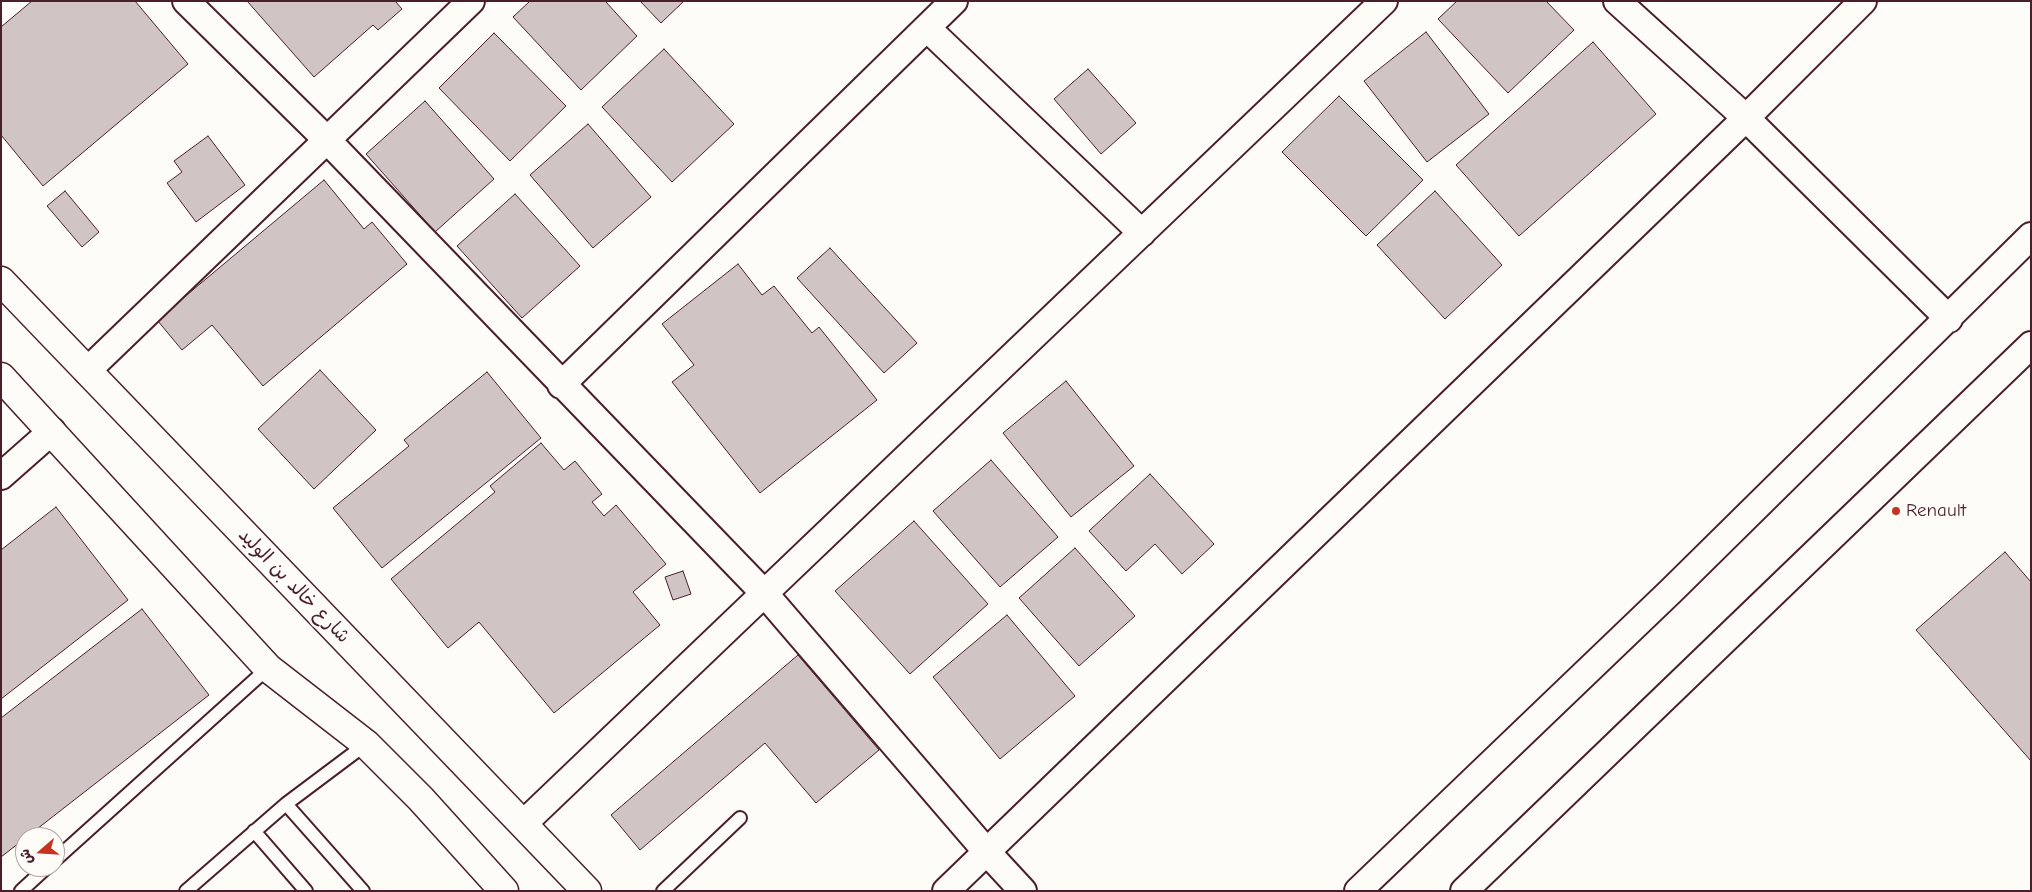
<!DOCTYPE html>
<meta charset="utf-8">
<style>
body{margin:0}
#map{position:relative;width:2032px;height:892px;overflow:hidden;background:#fdfcf7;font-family:"Comic Neue","Playpen Sans Arabic",sans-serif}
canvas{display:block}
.frame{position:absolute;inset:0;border:2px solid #4a1f2b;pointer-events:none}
.north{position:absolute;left:15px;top:827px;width:50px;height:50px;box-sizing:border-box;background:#fdfcf7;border:1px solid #b5a4a5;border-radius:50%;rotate:251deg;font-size:14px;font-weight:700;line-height:20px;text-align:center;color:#4a1f2b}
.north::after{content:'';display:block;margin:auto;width:18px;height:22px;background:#c8321e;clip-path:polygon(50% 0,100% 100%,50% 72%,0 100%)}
</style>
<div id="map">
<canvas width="2032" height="892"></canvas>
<div class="frame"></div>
<div class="north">ش</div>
</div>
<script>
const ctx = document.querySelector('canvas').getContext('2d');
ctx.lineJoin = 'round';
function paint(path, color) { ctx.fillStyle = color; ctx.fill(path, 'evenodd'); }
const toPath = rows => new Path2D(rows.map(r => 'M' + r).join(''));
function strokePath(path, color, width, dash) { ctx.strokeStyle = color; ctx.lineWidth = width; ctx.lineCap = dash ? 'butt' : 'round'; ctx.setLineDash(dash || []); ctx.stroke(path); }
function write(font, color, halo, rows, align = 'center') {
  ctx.font = font + ' "Comic Neue","Playpen Sans Arabic",sans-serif'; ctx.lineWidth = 4.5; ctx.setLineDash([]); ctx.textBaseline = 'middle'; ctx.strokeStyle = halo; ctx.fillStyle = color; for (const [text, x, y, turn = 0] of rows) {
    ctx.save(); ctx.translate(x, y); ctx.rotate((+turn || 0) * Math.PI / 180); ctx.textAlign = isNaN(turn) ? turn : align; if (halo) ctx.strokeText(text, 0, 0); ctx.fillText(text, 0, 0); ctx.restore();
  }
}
const building = toPath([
 [32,1,135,1,188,64,43,186,1,135,1,27,32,1],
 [247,1,395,1,402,9,378,30,373,25,314,77,247,1],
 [530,1,605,1,637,36,581,90,513,17,530,1],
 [640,1,684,1,661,23,640,1],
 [1457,1,1546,1,1574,30,1508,93,1438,19,1457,1],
 [1426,32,1489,114,1427,162,1364,81,1426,32],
 [494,33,566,106,510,161,439,88,494,33],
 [1593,42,1656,114,1519,236,1456,165,1593,42],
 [664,49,734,124,672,182,602,107,664,49],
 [1088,69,1136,123,1101,154,1054,99,1088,69],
 [1339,96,1423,180,1366,236,1282,152,1339,96],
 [425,101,494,179,435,232,366,154,425,101],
 [588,124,651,197,593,248,530,175,588,124],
 [208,136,245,185,196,222,167,183,182,172,174,161,208,136],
 [324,180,364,229,372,222,407,264,263,386,212,325,182,350,157,320,324,180],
 [65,191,99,232,82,247,47,206,65,191],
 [1435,191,1502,265,1445,319,1377,245,1435,191],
 [515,194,580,266,522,318,457,246,515,194],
 [830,248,917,343,884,373,797,278,830,248],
 [738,264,762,295,774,286,812,333,819,327,877,400,760,493,672,382,694,365,662,324,738,264],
 [320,370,376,430,314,489,258,429,320,370],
 [487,372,541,438,382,568,333,508,409,446,404,440,487,372],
 [1066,381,1134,466,1071,517,1003,433,1066,381],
 [541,443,564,470,575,461,602,494,592,502,604,516,616,505,666,564,633,592,660,625,554,713,479,622,448,648,391,579,495,492,490,486,541,443],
 [991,460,1058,537,1000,587,933,511,991,460],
 [1150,474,1214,544,1182,574,1155,544,1126,571,1089,531,1150,474],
 [56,507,128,600,1,699,1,550,56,507],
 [914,521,988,604,910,674,835,591,914,521],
 [1075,548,1135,616,1079,666,1019,598,1075,548],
 [2005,552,2031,582,2031,761,1916,630,2005,552],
 [683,571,691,594,673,600,665,577,683,571],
 [142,609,209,695,1,857,1,718,142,609],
 [1007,615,1075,696,1000,759,933,677,1007,615],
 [798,655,879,750,816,803,765,743,640,850,611,815,798,655]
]);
paint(building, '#d0c5c4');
strokePath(building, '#4a1f2b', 1);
const lane = toPath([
 [286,804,363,891],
 [254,831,306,891],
 [55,860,268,668],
 [21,891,47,867],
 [186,891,286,804,366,744],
 [663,891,740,818]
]);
const street = toPath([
 [186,1,327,140,471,1],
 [1617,1,1746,118,1949,319],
 [928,29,1142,233],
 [87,371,327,140,765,594,986,851,1023,891],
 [561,385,954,1],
 [1,476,52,431],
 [523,824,1384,1],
 [946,891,1746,118,1863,1],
 [1358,891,1671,591,2031,236],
 [1464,891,2031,345]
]);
const secondary = toPath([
 [1,281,587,891],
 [1,377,268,668,366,744,421,799,504,891]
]);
strokePath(lane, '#4a1f2b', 16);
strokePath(street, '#4a1f2b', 30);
strokePath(secondary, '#4a1f2b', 31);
strokePath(lane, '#fdfcf7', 12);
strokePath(street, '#fdfcf7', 26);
strokePath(secondary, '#fdfcf7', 28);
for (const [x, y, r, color] of [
 [1896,511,5,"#c8321e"]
]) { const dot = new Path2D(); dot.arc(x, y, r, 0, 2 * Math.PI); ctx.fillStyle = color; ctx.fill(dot); strokePath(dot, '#fdfcf7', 2); }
write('19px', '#4a1f2b', '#fdfcf7', [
 ["Renault",1906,511]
], 'left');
write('19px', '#4a1f2b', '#fdfcf7', [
 ["شارع خالد بن الوليد",294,586,46]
]);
</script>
